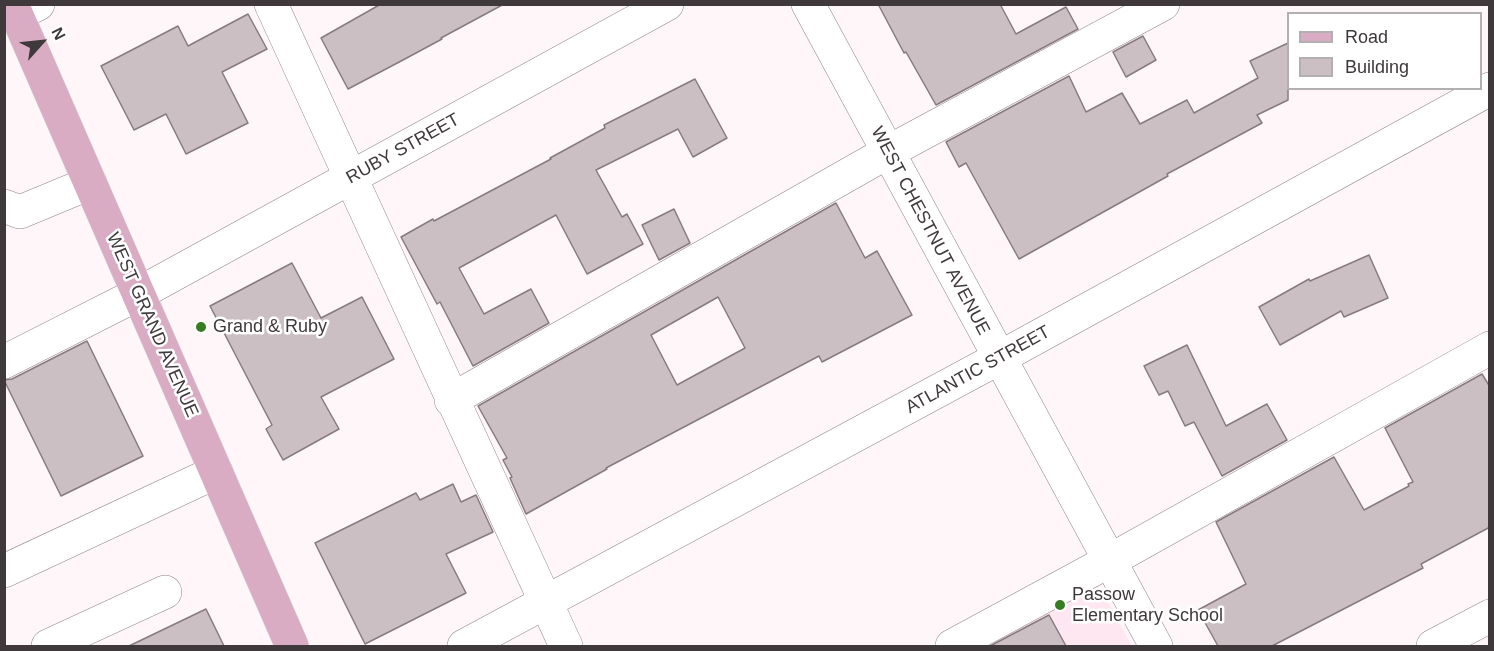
<!DOCTYPE html>
<style>
body{margin:0}
#map{position:relative;width:1494px;height:651px;overflow:hidden;background:#fff6fa;font-family:Helvetica,sans-serif}
canvas{display:block}
.frame{position:absolute;inset:0;border:6px solid #3f393b;pointer-events:none}
.legend{position:absolute;left:1287px;top:12px;width:195px;height:78px;box-sizing:border-box;background:#fff;border:2px solid #b2b0b1;margin:0;padding:8px 10px;list-style:none;font-size:18px;color:#3f393b}
.legend li{display:flex;align-items:center;gap:12px;height:30px}
.legend b{width:30px;border:2px solid #b2b0b1}
.north{position:absolute;left:12px;top:12px;width:60px;height:60px;-webkit-text-stroke:4px #fff;paint-order:stroke;rotate:63deg;font-size:16px;font-weight:700;line-height:24px;text-align:center;color:#3f393b}
.north::after{content:'';display:block;margin:auto;width:21px;height:27px;background:#3f393b;clip-path:polygon(50% 0,100% 100%,50% 72%,0 100%)}
</style>
<div id="map">
<canvas width="1494" height="651"></canvas>
<div class="frame"></div>
<ul class="legend">
<li><b style="height:8px;background:#daacc3"></b>Road</li>
<li><b style="height:16px;background:#ccbfc4"></b>Building</li>
</ul>
<div class="north">N</div>
</div>
<script>
const ctx = document.querySelector('canvas').getContext('2d');
ctx.lineJoin = 'round';
function paint(path, color) { ctx.fillStyle = color; ctx.fill(path, 'evenodd'); }
const toPath = rows => new Path2D(rows.map(r => 'M' + r).join(''));
function strokePath(path, color, width, dash) { ctx.strokeStyle = color; ctx.lineWidth = width; ctx.lineCap = dash ? 'butt' : 'round'; ctx.setLineDash(dash || []); ctx.stroke(path); }
function write(font, color, halo, rows, align = 'center') {
  ctx.font = font + ' Helvetica,sans-serif'; ctx.lineWidth = 5; ctx.setLineDash([]); ctx.textBaseline = 'middle'; ctx.strokeStyle = halo; ctx.fillStyle = color; for (const [text, x, y, turn = 0] of rows) {
    ctx.save(); ctx.translate(x, y); ctx.rotate((+turn || 0) * Math.PI / 180); ctx.textAlign = isNaN(turn) ? turn : align; if (halo) ctx.strokeText(text, 0, 0); ctx.fillText(text, 0, 0); ctx.restore();
  }
}
paint(toPath([
 [1087,564,1132,646,935,646]
]), '#fee7f1');
const building = toPath([
 [381,4,504,4,441,38,442,39,403,60,348,89,321,38,381,4],
 [878,4,1000,4,1016,34,1066,7,1078,29,936,105,906,52,904,53,878,4],
 [248,14,267,49,222,72,248,123,186,154,166,114,134,130,101,66,178,26,188,46,248,14],
 [1143,36,1156,60,1126,77,1113,52,1143,36],
 [1288,43,1288,100,1257,115,1262,123,1167,174,1168,176,1019,259,966,163,959,167,946,142,1069,76,1086,112,1122,93,1140,124,1187,100,1194,113,1258,78,1250,61,1288,43],
 [695,79,727,138,693,157,678,129,596,170,622,217,627,214,643,244,587,274,556,215,459,268,484,314,531,289,549,323,473,366,440,302,437,304,401,237,433,219,434,221,551,159,550,158,605,128,604,125,695,79],
 [836,203,865,258,877,251,912,315,822,362,819,356,606,468,607,469,526,514,510,478,512,477,503,460,507,458,478,406,836,203],
 [718,297,745,348,677,385,651,335,718,297],
 [674,209,690,243,659,260,642,225,674,209],
 [1369,255,1388,298,1344,317,1341,311,1280,345,1259,307,1309,279,1310,281,1369,255],
 [292,263,321,318,362,297,394,359,321,397,339,429,283,460,266,429,272,425,210,306,292,263],
 [87,341,143,456,61,496,4,380,12,379,87,341],
 [1187,345,1226,426,1267,404,1287,440,1222,476,1194,422,1185,426,1168,391,1159,395,1144,366,1187,345],
 [1482,374,1490,387,1490,527,1421,564,1423,568,1272,646,1218,646,1198,610,1246,584,1216,522,1334,457,1364,510,1409,486,1408,484,1413,482,1385,428,1482,374],
 [453,484,461,502,476,495,493,532,446,554,466,593,365,644,315,543,416,493,420,500,453,484],
 [206,609,224,646,129,646,206,609],
 [1049,615,1066,646,990,646,1049,615]
]);
paint(building, '#ccbfc4');
strokePath(building, '#877b80', 1.5);
const minor = toPath([
 [271,4,566,646],
 [808,4,1156,646],
 [16,15,38,4],
 [4,206,20,212,90,183],
 [4,362,138,294,667,4],
 [451,400,888,152,1163,4],
 [4,571,216,472],
 [48,646,165,592],
 [464,646,999,358,1490,89],
 [952,646,1109,561,1490,348],
 [1433,646,1490,616]
]);
const major = toPath([
 [12,4,292,646]
]);
strokePath(minor, '#908388', 34);
strokePath(major, '#d5d3d4', 34);
strokePath(minor, '#fff', 33);
strokePath(major, '#daacc3', 33);
for (const [x, y, r, color] of [
 [201,327,6,"#367c20"],
 [1060,605,6,"#367c20"]
]) { const dot = new Path2D(); dot.arc(x, y, r, 0, 2 * Math.PI); ctx.fillStyle = color; ctx.fill(dot); strokePath(dot, '#fff', 2); }
write('18px', '#3f393b', '#fff', [
 ["RUBY STREET",403,149,-29],
 ["WEST CHESTNUT AVENUE",930,231,62],
 ["WEST GRAND AVENUE",152,325,66],
 ["ATLANTIC STREET",978,370,-29]
]);
write('18px', '#3f393b', '#fff', [
 ["Grand & Ruby",213,327],
 ["Passow",1072,595],
 ["Elementary School",1072,616]
], 'left');
</script>
